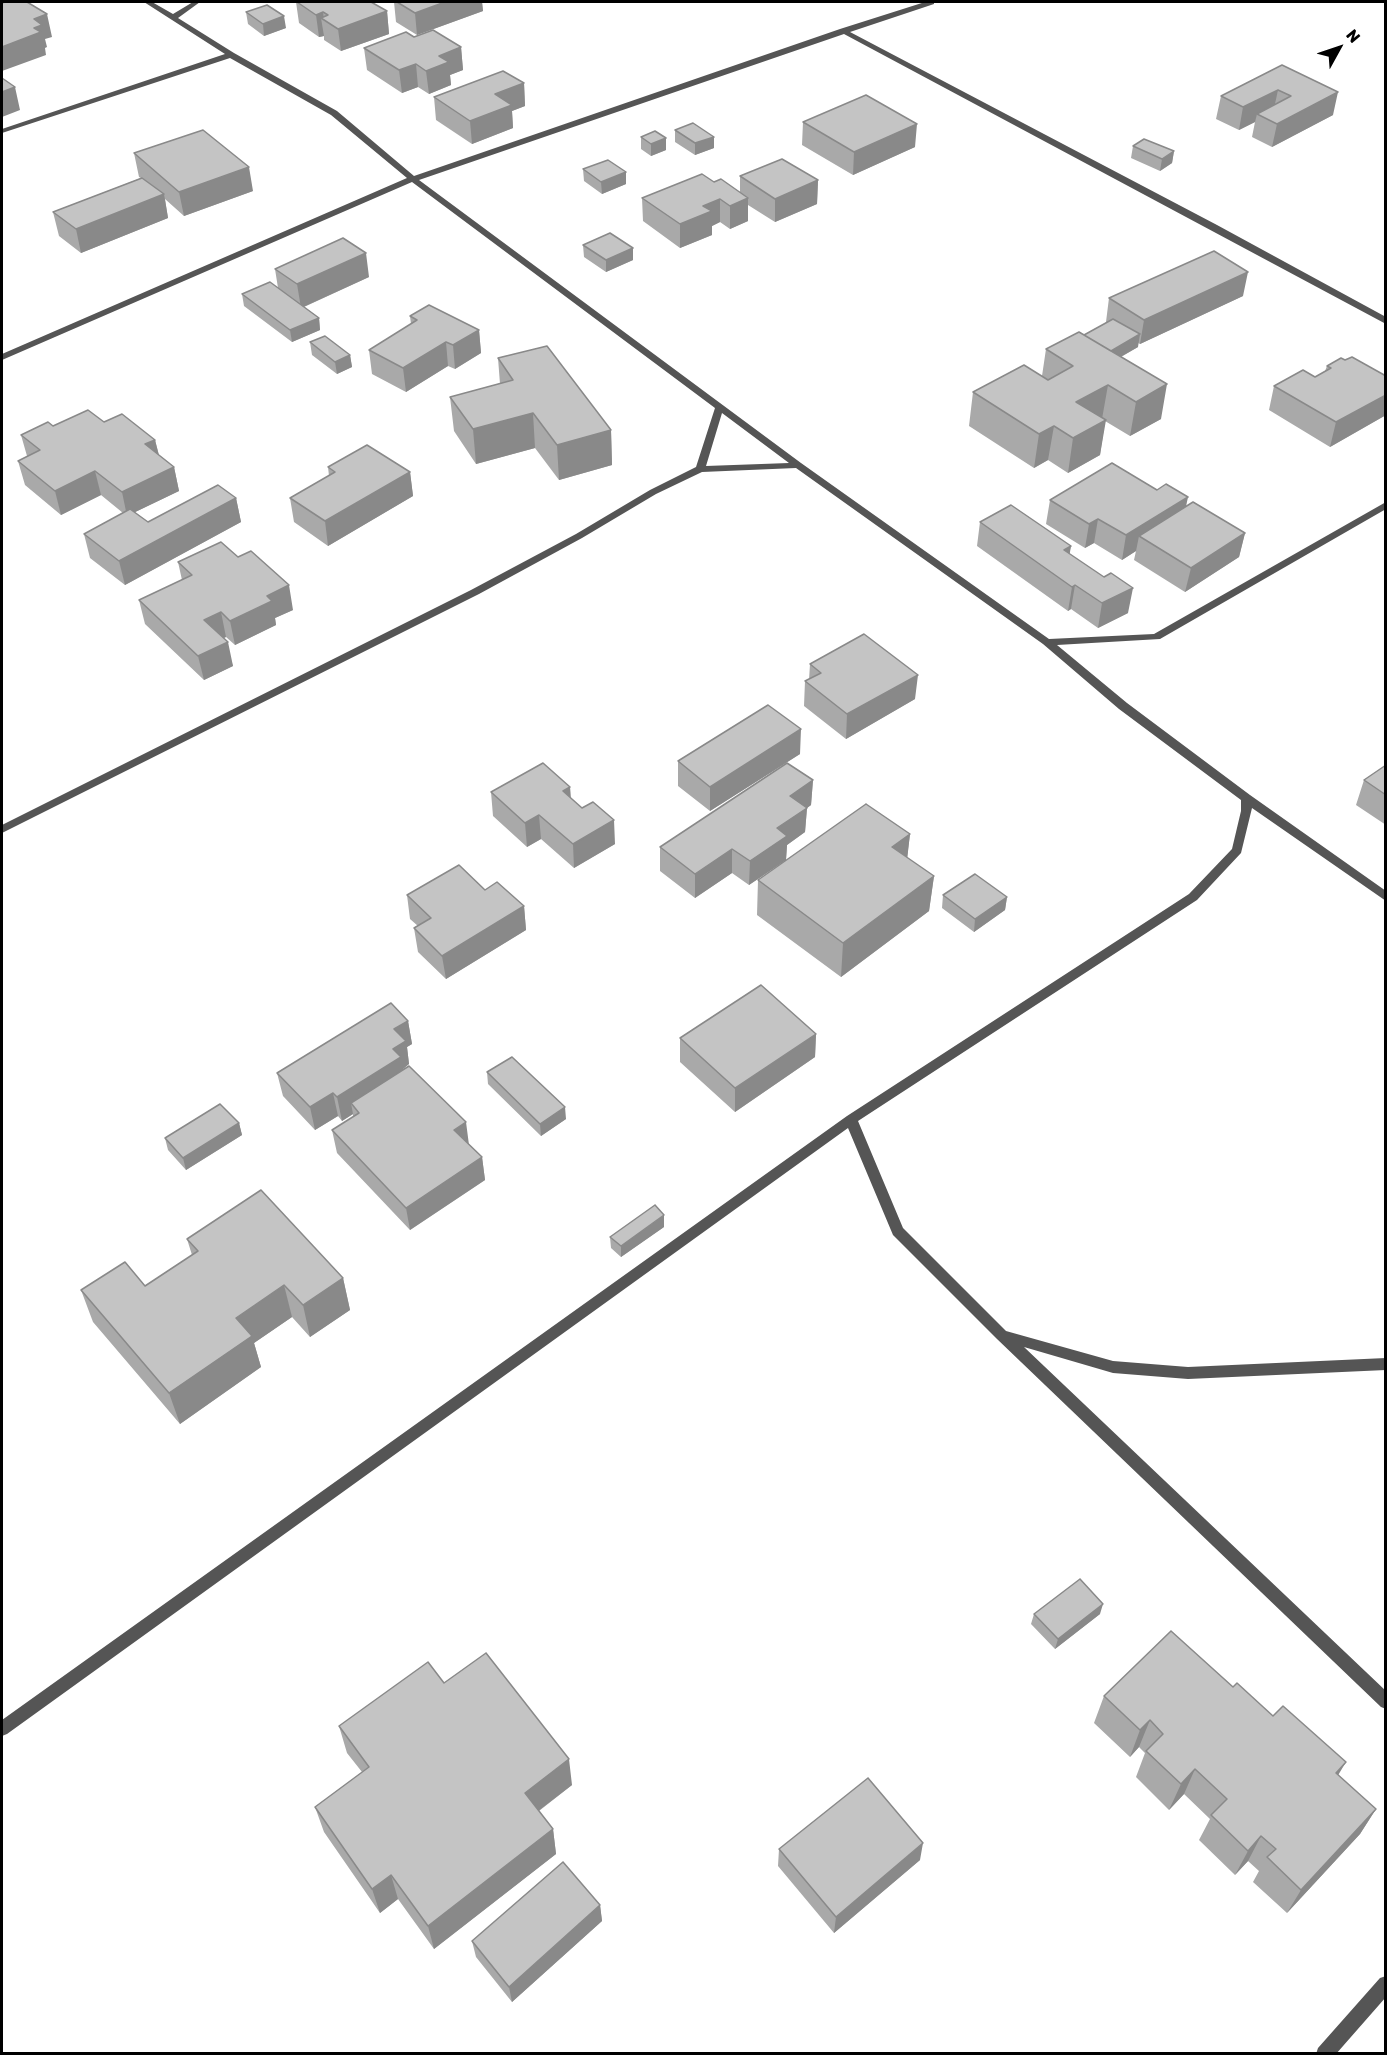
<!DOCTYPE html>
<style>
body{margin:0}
#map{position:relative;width:1387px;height:2055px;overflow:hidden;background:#fff;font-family:Rubik,sans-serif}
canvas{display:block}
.frame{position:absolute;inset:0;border:3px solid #000;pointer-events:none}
.north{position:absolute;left:1309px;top:18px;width:60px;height:60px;-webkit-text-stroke:4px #fff;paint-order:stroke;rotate:50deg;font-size:16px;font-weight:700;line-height:24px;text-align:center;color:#000}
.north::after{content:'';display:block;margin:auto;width:21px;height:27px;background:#000;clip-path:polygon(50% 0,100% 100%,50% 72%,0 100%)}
</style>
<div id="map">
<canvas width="1387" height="2055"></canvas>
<div class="frame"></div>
<div class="north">N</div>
</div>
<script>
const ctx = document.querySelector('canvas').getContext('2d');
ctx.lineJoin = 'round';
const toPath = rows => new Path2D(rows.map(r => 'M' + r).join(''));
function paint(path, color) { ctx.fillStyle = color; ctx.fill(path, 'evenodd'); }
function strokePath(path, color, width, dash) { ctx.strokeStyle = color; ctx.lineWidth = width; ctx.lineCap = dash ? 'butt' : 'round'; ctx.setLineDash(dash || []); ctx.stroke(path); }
paint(toPath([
 [144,2,152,2,173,14,193,2,200,2,178,18,234,53,337,111,414,176,840,29,925,2,934,2,934,4,850,32,1217,225,1386,317,1386,324,844,34,419,180,801,463,1049,639,1154,634,1386,502,1386,509,1160,639,1057,645,1127,703,1250,795,1386,891,1386,901,1252,808,1241,853,1197,900,858,1121,903,1228,1006,1331,1113,1361,1188,1367,1386,1358,1386,1370,1188,1379,1113,1373,1024,1347,1386,1691,1386,1709,1381,1707,997,1339,893,1235,848,1128,7,1734,2,1736,2,1720,847,1116,1189,894,1232,849,1241,811,1241,800,1119,709,1043,644,796,468,702,472,656,494,582,538,479,594,2,833,2,825,471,590,576,534,650,490,696,467,715,408,412,182,2,360,2,354,407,178,331,115,230,58,2,133,2,129,225,54,144,2],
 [722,413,789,463,706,466,722,413],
 [1386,1976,1386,1997,1336,2054,1316,2054,1318,2048,1380,1978,1386,1976]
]), '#555');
paint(toPath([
 [296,2,371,2,387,11,389,34,341,51,324,40,324,36,319,37,299,23],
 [394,2,482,2,483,11,417,35,396,22],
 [246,12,286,28,264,36,248,24],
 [414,37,461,47,463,70,450,75,451,85,429,94,418,87,402,93,367,70,364,48],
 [1282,65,1333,115,1272,147,1252,137,1255,122,1239,130,1216,119,1221,96],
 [524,83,525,106,512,111,513,128,472,144,436,120,434,97],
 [803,122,915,147,853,175,802,145],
 [675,130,714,148,695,155,675,142],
 [641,137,666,138,666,150,651,156,641,149],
 [1133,146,1174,151,1172,163,1160,171,1131,158],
 [134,153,253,191,184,216,165,199,168,218,81,253,59,236,53,212,141,178,139,177],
 [583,169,626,172,626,184,602,194,584,181],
 [740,176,818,180,817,204,775,222,748,205,748,221,730,229,720,222,712,226,712,235,680,248,643,221,642,198,714,182,740,192],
 [583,245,633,248,633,260,606,272,584,257],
 [275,269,369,277,304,307,319,318,320,330,292,342,244,306,242,294,278,288],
 [1243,296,1140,344,1138,343,1138,347,1121,357,1161,419,1130,436,1105,421,1100,455,1068,473,1048,460,1034,468,969,426,973,392,1042,376,1046,349,1084,335,1107,323,1106,322,1109,298],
 [410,316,479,330,481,353,455,369,448,366,406,392,372,374,369,350,411,324],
 [310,342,350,355,352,367,337,374,312,355],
 [498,358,611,430,612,465,559,480,535,448,476,464,454,431,450,397,500,384],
 [1345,360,1386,376,1386,415,1330,447,1269,410,1274,386,1315,377,1325,371,1327,366],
 [104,422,155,440,159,455,174,467,179,491,135,512,148,522,236,498,241,522,125,585,90,558,84,534,123,513,101,495,61,515,25,485,18,461,27,456,21,435,53,426],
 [328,467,410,472,413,496,328,546,294,522,290,498,329,476],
 [1157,490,1186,506,1245,533,1239,557,1185,592,1134,560,1136,551,1122,560,1094,543,1085,548,1046,524,1050,500],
 [980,522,1071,546,1069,554,1128,613,1098,628,1071,609,1068,611,977,546],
 [178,562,293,610,275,618,276,625,235,645,226,637,223,638,233,666,204,680,145,624,139,600,182,580],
 [810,664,915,699,846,739,804,706,805,681,809,680],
 [800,754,710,811,678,786,678,761],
 [1386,765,1386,825,1356,805,1364,780],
 [813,780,811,805,807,808,805,832,787,845,786,860,749,885,732,873,695,898,660,871,660,847],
 [570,787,571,798,615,844,574,868,541,839,527,847,493,816,491,792],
 [910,834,907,858,934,876,929,911,841,977,757,915,758,880],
 [485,890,524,906,526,930,446,979,418,952,414,928,418,926,410,919,407,895],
 [943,895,1007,897,1005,910,974,932,942,908],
 [408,1021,412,1044,407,1047,409,1064,403,1069,403,1070,469,1144,482,1157,485,1180,410,1230,337,1153,332,1130,353,1117,353,1114,342,1121,338,1116,315,1130,283,1096,277,1073],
 [816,1034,815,1057,735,1112,680,1062,680,1038],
 [487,1072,566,1119,541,1136,488,1084],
 [239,1123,242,1135,186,1170,168,1150,165,1138],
 [664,1227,621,1257,611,1248,610,1237],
 [187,1239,343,1278,350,1310,310,1337,292,1317,254,1343,261,1367,180,1424,93,1322,81,1290,145,1286,192,1255],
 [1034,1614,1100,1614,1055,1649,1031,1624],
 [444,1683,572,1785,539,1811,553,1829,556,1854,434,1949,398,1899,380,1913,324,1832,315,1807,362,1772,347,1753,339,1726],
 [1233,1687,1338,1775,1376,1809,1360,1834,1287,1913,1253,1882,1259,1871,1248,1861,1235,1875,1199,1840,1210,1819,1184,1794,1169,1810,1136,1777,1145,1753,1139,1747,1130,1757,1094,1723,1104,1696],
 [779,1849,920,1860,834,1933,778,1866],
 [600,1905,602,1921,512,2002,476,1957,472,1941]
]), '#a9a9a9');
paint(toPath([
 [445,2,482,2,483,11,417,35,415,13],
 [387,11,389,34,341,51,338,29],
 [323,12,324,19,321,18,324,36,319,37,316,15],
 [47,14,52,37,45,39,47,47,45,48,46,55,2,71,2,47,34,19],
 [284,16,286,28,264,36,263,24],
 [461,47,463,70,450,75,451,85,429,94,426,71,439,56],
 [416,64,418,87,402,93,399,70],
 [524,83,525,106,512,111,513,128,472,144,470,121,495,94],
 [15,87,20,110,2,117,2,92],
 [1278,90,1273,113,1257,114,1255,122,1239,130,1243,107],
 [1338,92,1333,115,1272,147,1277,124],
 [917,124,915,147,853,175,854,152],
 [714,137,714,148,695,155,695,143],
 [666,138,666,150,651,156,651,144],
 [1174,151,1172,163,1160,171,1162,159],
 [249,167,253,191,184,216,179,192],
 [626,172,626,184,602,194,601,182],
 [818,180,817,204,775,222,775,199],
 [164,194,168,218,81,253,76,229],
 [748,198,748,221,730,229,730,206],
 [720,199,720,222,712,226,712,235,680,248,680,224,703,206],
 [633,248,633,260,606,272,606,260],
 [366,253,369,277,301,308,297,284],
 [1248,272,1243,296,1140,344,1144,320],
 [319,318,320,330,292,342,290,330],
 [479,330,481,353,455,369,453,345],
 [1140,334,1138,347,1099,369,1101,357],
 [446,342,448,366,406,392,403,368],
 [350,355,352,367,337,374,335,362],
 [1167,384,1161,419,1130,436,1136,402],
 [1108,385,1102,419,1076,402],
 [1386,395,1386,415,1330,447,1336,422],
 [533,413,535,448,476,464,473,429],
 [1106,420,1100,455,1068,473,1073,438],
 [1054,426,1048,460,1034,468,1039,434],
 [611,430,612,465,559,480,557,445],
 [155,440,161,464,145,444],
 [174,467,179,491,127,516,122,492],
 [95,471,101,495,61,515,55,491],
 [410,472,413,496,328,546,325,521],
 [1188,497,1183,521,1139,536,1136,551,1122,560,1126,535],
 [236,498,241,522,125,585,119,561],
 [1098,519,1094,543,1085,548,1089,524],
 [1245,533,1239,557,1185,592,1191,568],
 [1071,546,1067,570,1064,550],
 [289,585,293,610,275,618,276,625,235,645,230,621,267,596],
 [1075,585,1071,609,1068,611,1072,587],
 [1133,588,1128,613,1098,628,1102,603],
 [221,612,226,637,210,645,204,620],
 [228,642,233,666,204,680,198,656],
 [918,675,915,699,846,739,847,714],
 [801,729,800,754,710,811,710,787],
 [813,780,811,805,807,808,805,832,787,845,786,860,749,885,750,861,777,828,790,796],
 [570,787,571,811,563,791],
 [539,815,541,839,527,847,525,823],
 [614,820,615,844,574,868,573,844],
 [910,834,906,869,892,847],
 [732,849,732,873,695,898,695,874],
 [934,876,929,911,841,977,843,943],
 [1007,897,1005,910,974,932,975,919],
 [524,906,526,930,446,979,442,956],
 [408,1021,412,1044,407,1047,409,1064,403,1069,404,1081,351,1103,353,1114,342,1121,337,1097,393,1049,394,1029],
 [816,1034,815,1057,735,1112,735,1088],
 [333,1093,338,1116,315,1130,310,1107],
 [565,1107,566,1119,541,1136,540,1124],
 [466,1122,469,1145,454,1130],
 [239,1123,242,1135,186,1170,183,1158],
 [482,1157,485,1180,410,1230,406,1208],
 [664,1215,664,1227,621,1257,621,1246],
 [343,1278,350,1310,310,1337,303,1305],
 [284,1285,292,1317,254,1343,261,1367,180,1424,169,1393,236,1318],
 [1103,1604,1100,1614,1055,1649,1058,1639],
 [1150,1720,1139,1747,1130,1757,1140,1730],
 [569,1759,572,1785,529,1818,525,1793],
 [1346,1762,1331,1787,1336,1773],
 [1195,1769,1184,1794,1169,1810,1181,1784],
 [1376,1809,1360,1834,1287,1913,1301,1890],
 [553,1829,556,1854,434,1949,428,1926],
 [1261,1836,1248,1861,1235,1875,1248,1851],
 [923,1843,920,1860,834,1933,836,1917],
 [391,1875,398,1899,380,1913,372,1889],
 [600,1905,602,1921,512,2002,509,1987]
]), '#898989');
const building = toPath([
 [5,2,27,2,47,14,34,19,42,25,34,28,41,32,2,47,2,3,5,2],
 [297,2,371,2,387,11,338,29,321,18,328,15,323,12,316,15,297,2],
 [397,2,445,2,415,13,397,2],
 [267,5,284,16,263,24,246,12,267,5],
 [433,30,461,47,439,56,449,62,426,71,416,64,399,70,364,48,406,32,414,37,433,30],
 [1282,65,1338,92,1277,124,1257,114,1291,96,1278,90,1243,107,1221,96,1282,65],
 [503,71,524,83,495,94,512,105,470,121,434,97,503,71],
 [2,78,15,87,2,92,2,78],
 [866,95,917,124,854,152,803,122,866,95],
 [693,123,714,137,695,143,675,130,693,123],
 [203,130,249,167,179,192,134,153,203,130],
 [655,131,666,138,651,144,641,137,655,131],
 [1144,139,1174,151,1162,159,1133,146,1144,139],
 [782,159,818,180,775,199,740,176,782,159],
 [608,160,626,172,601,182,583,169,608,160],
 [702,174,714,182,721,179,748,198,730,206,720,199,703,206,712,211,680,224,642,198,702,174],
 [142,178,164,194,76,229,53,212,142,178],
 [610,233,633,248,606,260,583,245,610,233],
 [343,238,366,253,297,284,275,269,343,238],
 [1214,251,1248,272,1144,320,1109,298,1214,251],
 [270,282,319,318,290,330,242,294,270,282],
 [429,305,479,330,453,345,446,342,403,368,369,350,417,320,410,316,429,305],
 [1113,319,1140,334,1111,351,1084,335,1113,319],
 [1079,332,1167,384,1136,402,1108,385,1076,402,1106,420,1073,438,1054,426,1039,434,973,392,1024,365,1048,380,1073,366,1046,349,1079,332],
 [325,336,350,355,335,362,310,342,325,336],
 [547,346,611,430,557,445,533,413,473,429,450,397,513,380,498,358,547,346],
 [1352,357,1386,376,1386,395,1336,422,1274,386,1303,370,1315,377,1331,368,1327,366,1341,358,1345,360,1352,357],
 [88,410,104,422,122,414,155,440,145,444,174,467,122,492,95,471,55,491,18,461,40,450,21,435,48,422,53,426,88,410],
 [367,445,410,472,325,521,290,498,335,472,328,467,367,445],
 [1112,463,1157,490,1166,484,1188,497,1126,535,1098,519,1089,524,1050,500,1112,463],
 [218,485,236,498,119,561,84,534,130,509,148,522,218,485],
 [1193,502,1245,533,1191,568,1139,536,1193,502],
 [1011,505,1071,546,1064,550,1104,577,1111,573,1133,588,1102,603,1075,585,1072,587,980,522,1011,505],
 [221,542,238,557,251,551,289,585,267,596,272,601,230,621,221,612,204,620,228,642,198,656,139,600,192,575,178,562,221,542],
 [864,634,918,675,847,714,805,681,821,673,810,664,864,634],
 [768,705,801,729,710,787,678,761,768,705],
 [543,763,570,787,563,791,582,808,593,802,614,820,573,844,539,815,525,823,491,792,543,763],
 [787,763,813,780,790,796,807,808,777,828,787,836,750,861,732,849,695,874,660,847,787,763],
 [1386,765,1386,795,1364,780,1386,765],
 [866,804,910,834,892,847,934,876,843,943,758,880,866,804],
 [459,865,485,890,497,882,524,906,442,956,414,928,431,918,407,895,459,865],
 [975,874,1007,897,975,919,943,895,975,874],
 [761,985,816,1034,735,1088,680,1038,761,985],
 [391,1003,408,1021,394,1029,406,1041,393,1049,401,1057,337,1097,333,1093,310,1107,277,1073,391,1003],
 [512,1057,565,1107,540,1124,487,1072,512,1057],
 [409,1066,466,1122,454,1130,482,1157,406,1208,332,1130,359,1113,351,1103,409,1066],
 [220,1104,239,1123,183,1158,165,1138,220,1104],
 [261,1190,343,1278,303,1305,284,1285,236,1318,252,1336,169,1393,81,1290,125,1262,145,1286,198,1251,187,1239,261,1190],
 [655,1205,664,1215,621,1246,610,1237,655,1205],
 [1080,1579,1103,1604,1058,1639,1034,1614,1080,1579],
 [1171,1631,1233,1687,1237,1683,1273,1716,1283,1706,1346,1762,1336,1773,1376,1809,1301,1890,1267,1857,1276,1849,1261,1836,1248,1851,1211,1815,1227,1799,1195,1769,1181,1784,1146,1751,1163,1734,1150,1720,1140,1730,1104,1696,1171,1631],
 [486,1653,569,1759,525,1793,553,1829,428,1926,391,1875,372,1889,315,1807,369,1767,339,1726,428,1662,444,1683,486,1653],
 [868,1778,923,1843,836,1917,779,1849,868,1778],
 [563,1862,600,1905,509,1987,472,1941,563,1862]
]);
paint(building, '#c4c4c4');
strokePath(building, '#898989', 1.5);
</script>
